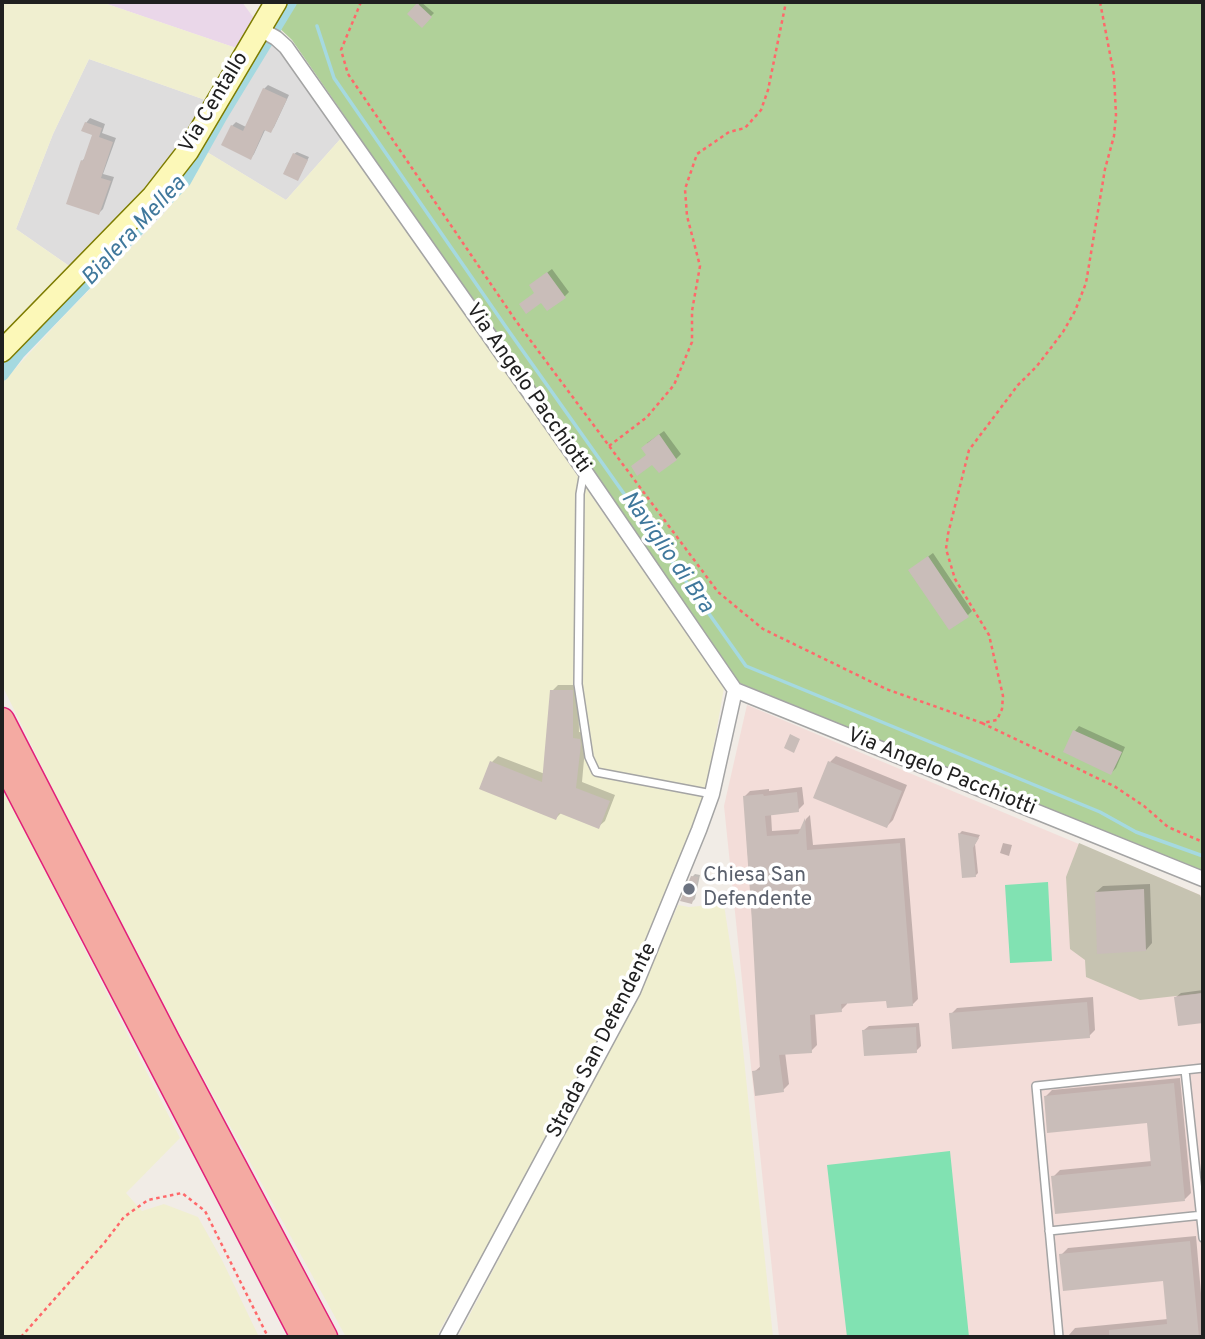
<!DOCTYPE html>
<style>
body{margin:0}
#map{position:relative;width:1205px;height:1339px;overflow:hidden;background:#f1ece6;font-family:Overpass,sans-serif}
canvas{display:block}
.frame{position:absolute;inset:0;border:4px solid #202020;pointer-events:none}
</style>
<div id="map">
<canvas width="1205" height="1339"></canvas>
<div class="frame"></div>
</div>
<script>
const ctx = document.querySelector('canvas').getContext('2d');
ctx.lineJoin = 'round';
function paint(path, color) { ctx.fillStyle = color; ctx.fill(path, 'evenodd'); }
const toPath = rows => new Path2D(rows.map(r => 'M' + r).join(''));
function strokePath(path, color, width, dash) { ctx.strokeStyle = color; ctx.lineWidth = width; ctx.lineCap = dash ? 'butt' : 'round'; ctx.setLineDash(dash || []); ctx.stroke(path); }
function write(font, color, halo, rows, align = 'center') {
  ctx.font = font + ' Overpass,sans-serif'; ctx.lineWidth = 7; ctx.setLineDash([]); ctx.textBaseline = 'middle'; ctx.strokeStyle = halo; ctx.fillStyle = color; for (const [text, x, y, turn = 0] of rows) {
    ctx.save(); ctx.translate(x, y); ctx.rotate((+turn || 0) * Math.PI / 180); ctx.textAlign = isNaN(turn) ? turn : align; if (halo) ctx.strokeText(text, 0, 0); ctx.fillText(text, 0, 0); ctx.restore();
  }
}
paint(toPath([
 [264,40,284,51,343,136,286,200,207,152,185,143,78,272,16,229,53,134,89,59,211,102]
]), '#dedddd');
paint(toPath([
 [101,2,242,2,256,21,242,50]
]), '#ead7e9');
paint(toPath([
 [747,705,1203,896,1203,1337,779,1337,724,806]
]), '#f3ddd9');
paint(toPath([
 [1079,843,1200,895,1203,903,1203,993,1140,1000,1086,977,1085,960,1070,949,1066,877]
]), '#c6c3b1');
paint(toPath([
 [2,2,101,2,242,50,211,102,89,59,53,134,16,229,72,268,2,341],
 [343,136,724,688,703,807,630,988,556,1124,436,1337,346,1337,179,1033,54,791,2,685,2,383,63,317,160,218,194,178,207,152,286,200],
 [2,786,180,1138,126,1193,142,1211,164,1204,198,1217,222,1260,259,1337,2,1337],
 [722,892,736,982,773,1337,458,1337,548,1165,637,1000,678,905,689,907,700,906,712,901]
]), '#f0efd0');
paint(toPath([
 [289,2,1203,2,1203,872,737,682,292,40,275,24]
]), '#b0d199');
paint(toPath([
 [1048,882,1052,961,1010,963,1005,885],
 [950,1151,969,1337,847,1337,827,1165]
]), '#81e2b2');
paint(toPath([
 [421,2,434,13,422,25,410,14],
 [268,85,289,95,274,127,271,131,266,128,254,154,251,158,232,126,236,122,246,127,264,89],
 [90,118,105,124,102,133,116,138,103,174,114,177,103,209,99,213,82,161,86,157,94,134,86,123],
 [297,152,309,157,298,179,294,154],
 [552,269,569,292,564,297,536,281],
 [664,431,681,454,676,459,653,463,648,454,647,443],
 [933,553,972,611,968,615,910,570],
 [558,685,578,685,579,732,586,733,586,737,582,782,615,795,605,821,598,827,562,812,556,818,481,788,492,762,498,756,545,774,552,691],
 [1079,726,1125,747,1116,768,1111,773,1075,731],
 [836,756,907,785,893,820,887,826,830,762],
 [802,787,804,804,798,810,771,814,772,831,802,829,806,819,810,815,813,845,905,838,918,999,912,1005,888,999,847,1002,847,1004,841,1010,815,1013,817,1045,811,1051,785,1052,789,1084,783,1090,754,1072,762,1065,744,797,750,791,769,789,769,791],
 [962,831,980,835,975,844,978,873,975,876,959,834],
 [1003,843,1012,845,1009,856,1000,853],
 [695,874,700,875,695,899,692,902,692,877],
 [1150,884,1152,943,1146,950,1096,892,1103,886],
 [1203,990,1203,1022,1179,1025,1176,997,1181,993],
 [1093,997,1095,1030,1089,1036,951,1014,957,1008],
 [919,1023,921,1046,916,1051,864,1030,869,1026],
 [1180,1078,1191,1193,1185,1199,1053,1177,1060,1170,1152,1161,1149,1121,1045,1097,1052,1090],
 [1196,1236,1203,1316,1203,1337,1069,1337,1069,1335,1075,1328,1168,1319,1164,1279,1061,1255,1068,1248]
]), '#0003');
strokePath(toPath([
 [317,26,334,78,508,330,746,666,1100,812,1136,832,1203,856]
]), '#a5d9e0', 3.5);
strokePath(toPath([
 [2,374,18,353,184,181,221,115,290,2]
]), '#a5d9e0', 14);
paint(toPath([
 [417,3,432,17,422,28,407,14],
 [263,88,287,99,271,133,264,130,251,160,221,145,231,125,243,131],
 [85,122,102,128,99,137,113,142,101,178,111,181,99,215,66,204,81,160,83,161,92,135,81,131],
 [293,153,308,160,298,181,283,174],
 [547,272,566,298,547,311,541,303,526,314,519,304,534,293,529,285],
 [659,434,677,460,659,473,652,465,637,476,631,466,646,455,641,448],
 [928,556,969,617,949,630,908,570],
 [550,690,573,690,573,738,580,739,581,744,576,788,610,801,599,829,559,813,556,820,479,789,490,761,542,782],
 [1073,730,1122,752,1111,775,1063,752],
 [790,734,800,739,794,753,784,748],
 [828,761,902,791,887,828,813,798],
 [797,792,799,812,765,816,767,836,798,834,805,818,807,850,900,843,913,1006,887,1008,886,1001,841,1004,842,1012,810,1015,812,1053,779,1055,784,1092,755,1096,752,1071,760,1070,751,905,743,796,763,794,764,796],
 [958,833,979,838,973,848,976,877,962,878],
 [691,876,698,877,692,904,680,901],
 [1144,889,1146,951,1097,954,1095,892],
 [1203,993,1203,1023,1178,1026,1174,997],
 [1087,1002,1090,1038,952,1049,949,1013],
 [916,1027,917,1053,864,1056,862,1030],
 [1174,1083,1185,1201,1055,1214,1051,1176,1151,1166,1147,1123,1047,1133,1044,1096],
 [1190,1241,1199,1337,1109,1337,1109,1330,1167,1324,1163,1281,1063,1291,1059,1254]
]), '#c9bdb9');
const service = toPath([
 [584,471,580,494,578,684,589,757,596,772,712,794],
 [1185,1070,1203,1238],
 [1049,1231,1203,1215],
 [1059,1337,1036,1086,1203,1068]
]);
const minor = toPath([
 [260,29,276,38,286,47,584,470,735,690,1203,879],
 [447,1337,633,991,699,830,712,794,735,690]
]);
const secondary = toPath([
 [2,351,153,196,188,151,276,2]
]);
const trunk = toPath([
 [2,720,167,1040,325,1337],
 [2,759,303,1337]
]);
strokePath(service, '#a4a4a4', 10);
strokePath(minor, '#a4a4a4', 17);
strokePath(secondary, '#7d7c01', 24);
strokePath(trunk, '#e21f78', 27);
strokePath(toPath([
 [361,2,341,50,348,74,516,321,718,592,763,629,886,689,982,723,997,720,1002,709,1003,696,989,635,955,579,946,549,948,534,969,450,1018,385,1037,366,1063,332,1075,311,1086,283,1105,169,1114,136,1116,115,1114,75,1100,2],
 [609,446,647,417,674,385,692,342,692,311,700,266,687,216,685,189,697,154,729,132,745,128,761,110,768,90,786,2],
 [982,723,1114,786,1144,806,1168,827,1203,842],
 [21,1337,105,1242,124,1217,148,1200,182,1193,205,1211,268,1337]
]), '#ff686a', 2.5, [3.5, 3.5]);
strokePath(service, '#fff', 7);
strokePath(minor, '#fff', 14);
strokePath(secondary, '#fcf8b8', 21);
strokePath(trunk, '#f4aaa2', 24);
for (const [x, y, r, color] of [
 [689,889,7,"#6b7280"]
]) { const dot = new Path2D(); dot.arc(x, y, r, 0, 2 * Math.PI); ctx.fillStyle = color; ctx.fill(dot); strokePath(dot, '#fff', 2.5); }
write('21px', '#202020', '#fff', [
 ["Via Centallo",215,103,-59],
 ["Via Angelo Pacchiotti",527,389,55],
 ["Via Angelo Pacchiotti",941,773,22],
 ["Strada San Defendente",603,1041,-63]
]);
write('21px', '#5b616d', '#fff', [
 ["Chiesa San",703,877],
 ["Defendente",703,901]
], 'left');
write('italic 23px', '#40789c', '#fff', [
 ["Bialera Mellea",135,232,-47],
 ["Naviglio di Bra",666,553,55]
]);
</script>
